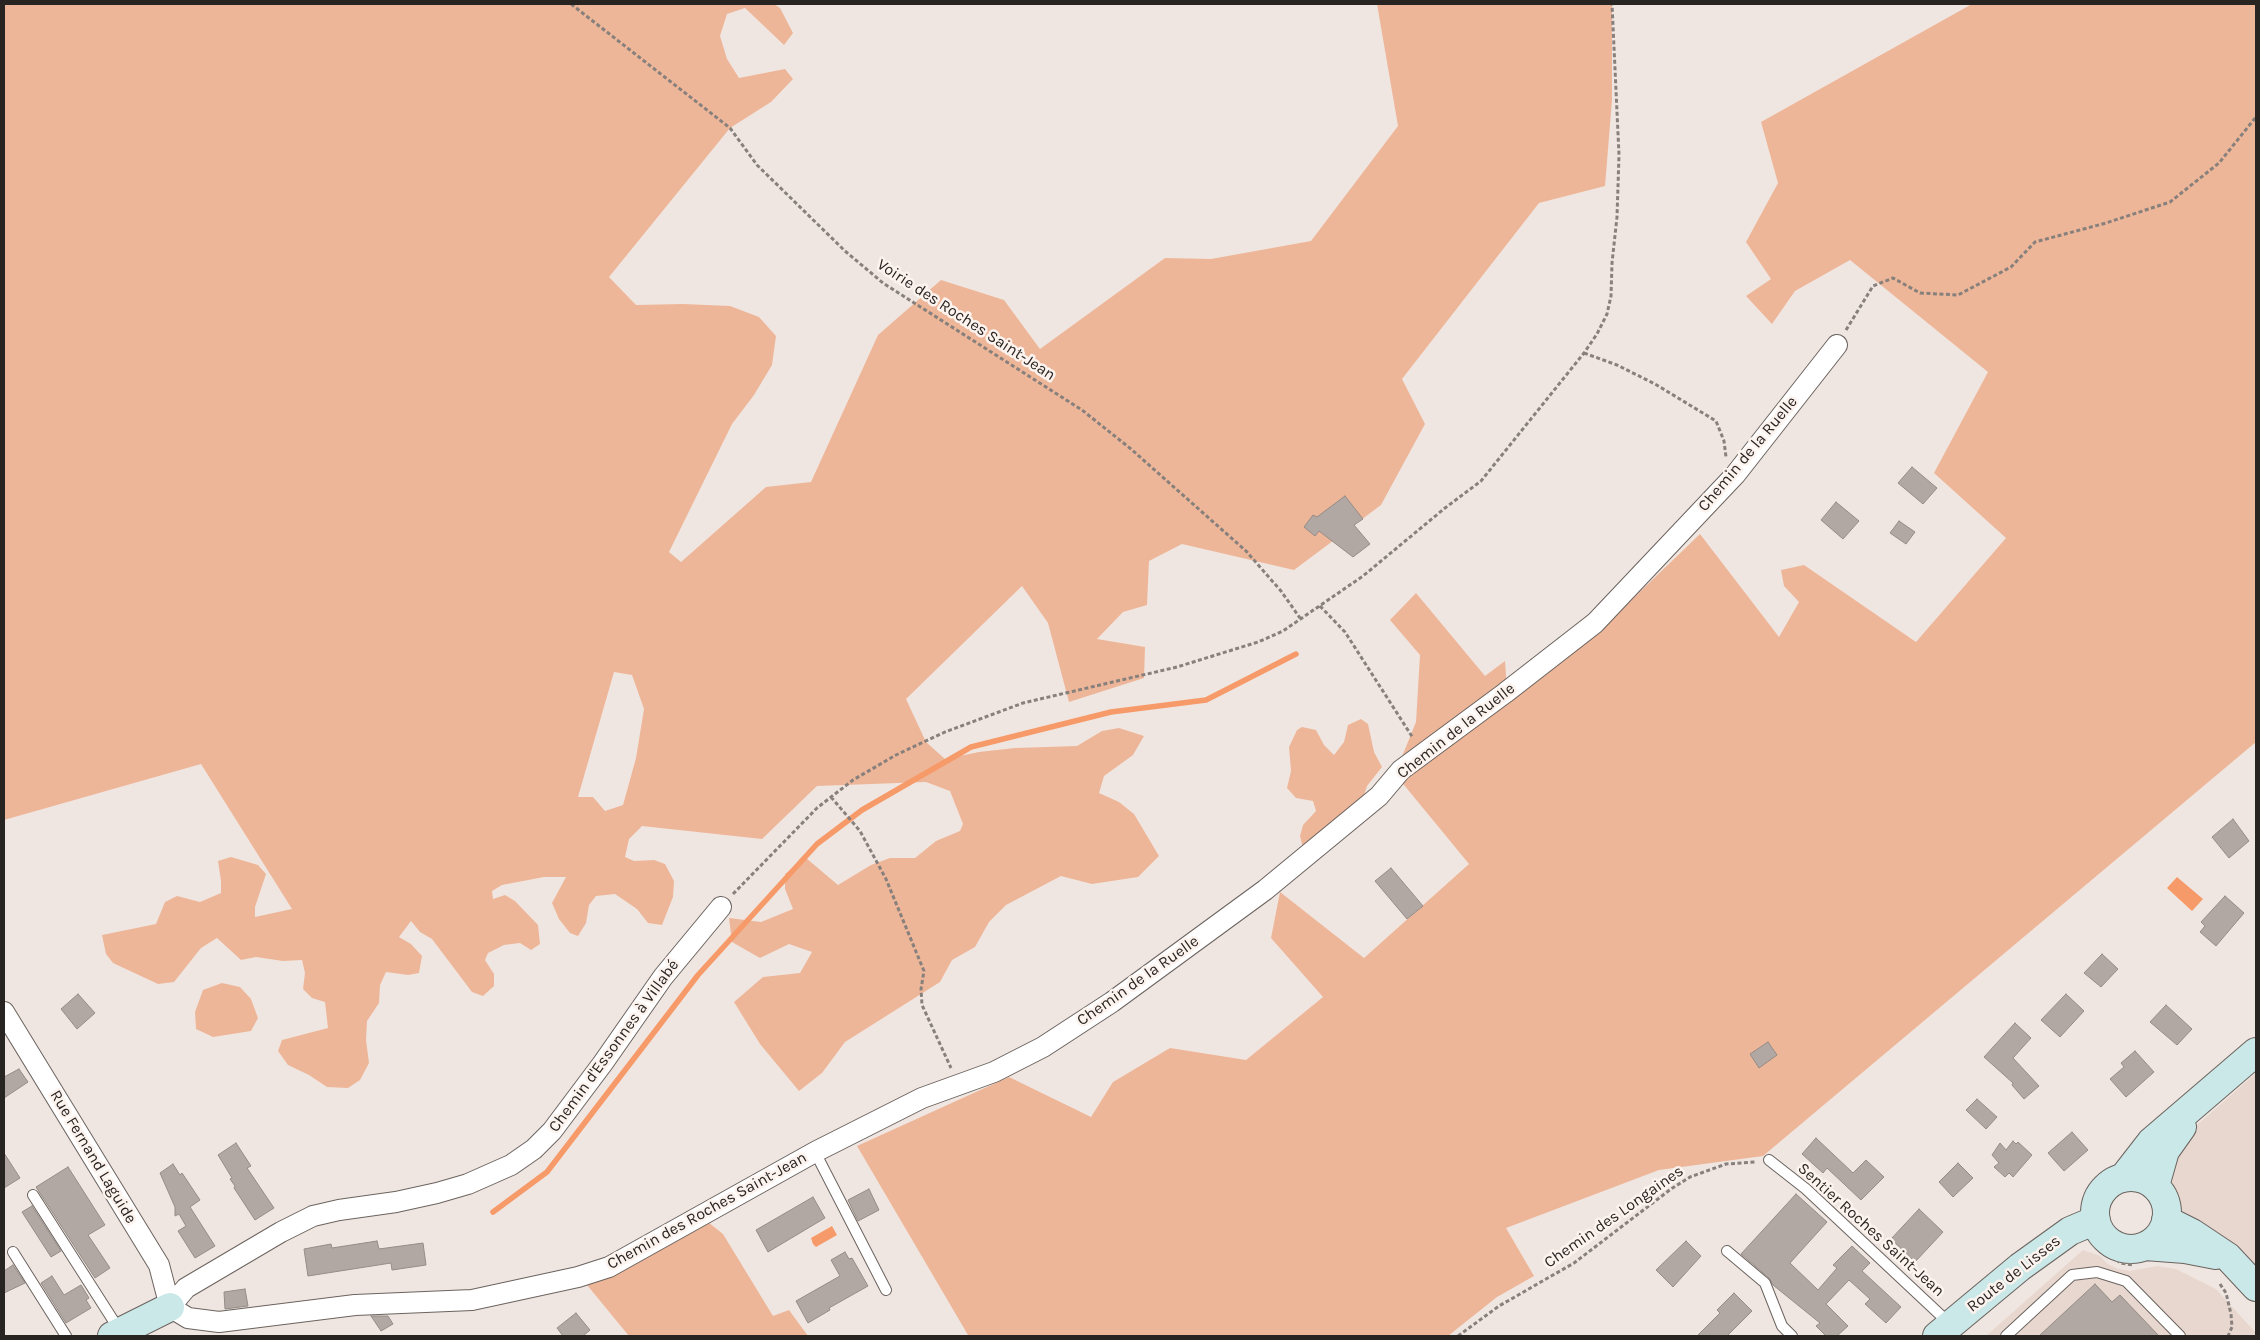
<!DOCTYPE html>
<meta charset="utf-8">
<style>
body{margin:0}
#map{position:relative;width:2260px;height:1340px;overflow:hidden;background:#f0e6e1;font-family:Karla,sans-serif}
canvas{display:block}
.frame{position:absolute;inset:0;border:5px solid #282422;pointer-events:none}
</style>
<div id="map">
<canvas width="2260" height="1340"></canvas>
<div class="frame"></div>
</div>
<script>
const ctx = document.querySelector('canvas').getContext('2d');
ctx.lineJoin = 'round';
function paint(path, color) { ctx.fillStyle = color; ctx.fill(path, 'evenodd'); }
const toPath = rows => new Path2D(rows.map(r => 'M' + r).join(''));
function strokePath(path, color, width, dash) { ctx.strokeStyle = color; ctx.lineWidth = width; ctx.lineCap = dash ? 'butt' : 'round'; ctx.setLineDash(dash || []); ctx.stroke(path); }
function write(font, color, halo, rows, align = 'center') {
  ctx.font = font + ' Karla,sans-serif'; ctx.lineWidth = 5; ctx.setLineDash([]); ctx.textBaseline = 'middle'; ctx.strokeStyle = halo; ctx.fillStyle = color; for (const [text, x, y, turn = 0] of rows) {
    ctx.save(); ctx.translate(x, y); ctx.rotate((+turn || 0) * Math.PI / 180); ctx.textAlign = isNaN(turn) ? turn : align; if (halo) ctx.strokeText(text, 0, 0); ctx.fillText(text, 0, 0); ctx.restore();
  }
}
paint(toPath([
 [2256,1073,2256,1285,2179,1215,2171,1177,2173,1158,2188,1133],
 [2083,1250,2100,1256,2108,1264,2118,1269,2130,1271,2157,1266,2176,1269,2216,1289,2256,1333,2256,1336,1986,1336]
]), '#e8d7ce');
paint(toPath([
 [4,4,774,4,780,8,793,33,784,45,745,8,727,14,720,36,727,59,739,78,785,69,793,79,771,102,730,128,609,277,636,305,683,304,730,306,759,317,776,336,772,365,754,395,732,424,669,552,681,562,766,487,811,482,878,335,941,280,1004,300,1040,349,1165,258,1211,259,1311,241,1398,126,1377,4,1612,4,1612,100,1605,186,1539,203,1402,379,1425,424,1381,505,1294,570,1182,544,1149,561,1147,605,1123,612,1097,639,1145,647,1144,678,1069,702,1048,623,1022,586,906,699,926,742,945,759,979,752,1015,748,1077,746,1102,731,1119,728,1144,736,1133,755,1104,776,1099,793,1119,802,1134,814,1159,856,1138,877,1092,884,1061,876,1006,905,989,922,975,947,952,960,940,982,845,1042,822,1073,799,1091,760,1044,734,1002,763,977,800,973,812,952,789,944,760,958,732,942,729,918,761,922,793,909,785,889,785,874,806,858,838,885,871,865,890,858,915,858,936,841,960,831,963,824,950,791,926,782,817,786,762,839,642,826,629,839,625,857,634,861,654,860,665,864,674,881,673,897,662,925,648,923,637,909,615,894,596,896,589,905,586,923,578,936,570,933,559,919,552,903,566,877,544,877,502,885,492,891,493,899,505,895,515,901,538,925,540,944,531,950,520,943,504,945,488,953,485,960,494,974,494,986,483,996,472,992,432,939,420,932,411,921,399,937,411,944,422,956,419,973,408,975,386,972,380,985,379,1003,367,1021,366,1040,369,1063,360,1080,348,1088,327,1087,309,1075,288,1065,278,1051,282,1040,328,1028,325,1002,312,998,303,989,305,973,302,960,283,961,256,957,241,960,217,938,201,948,174,982,158,984,113,963,106,954,102,935,156,924,165,902,177,896,200,902,221,893,221,881,218,861,231,857,258,865,266,874,255,907,255,917,292,909,201,764,4,820],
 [614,672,632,675,644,709,636,758,623,805,605,811,593,797,578,797],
 [1972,4,2256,4,2256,742,1763,1156,1659,1170,1506,1228,1534,1276,1497,1297,1448,1336,966,1336,968,1335,857,1146,1009,1077,1091,1117,1113,1082,1170,1048,1246,1060,1323,997,1271,938,1280,892,1364,958,1469,864,1395,774,1416,722,1420,655,1390,620,1416,593,1485,676,1505,661,1508,704,1597,633,1700,534,1779,637,1799,602,1784,586,1781,570,1804,565,1916,642,2006,538,1934,473,1988,372,1850,260,1795,291,1772,324,1746,296,1771,279,1746,242,1778,183,1761,122],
 [1361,719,1368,724,1374,752,1382,767,1367,786,1362,801,1303,848,1300,836,1303,825,1316,811,1313,801,1296,798,1287,788,1291,771,1289,747,1297,730,1302,727,1316,730,1324,745,1334,755,1344,742,1348,725],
 [222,983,240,987,251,999,258,1018,251,1031,213,1037,196,1029,195,1012,203,990],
 [708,1222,723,1234,773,1316,789,1310,808,1336,629,1336,587,1285]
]), '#eeb698');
paint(toPath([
 [2177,877,2203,899,2192,911,2167,888],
 [832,1226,837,1235,816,1247,813,1244,811,1238]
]), '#f69a69');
strokePath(toPath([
 [493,1212,547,1172,698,975,817,844,862,810,971,747,1111,712,1206,700,1296,654]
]), '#f69a69', 5.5);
const building = toPath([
 [1912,467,1937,488,1923,504,1898,483,1912,467],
 [1345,496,1363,519,1354,525,1370,544,1353,557,1319,531,1315,536,1304,527,1313,515,1317,517,1345,496],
 [1836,502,1859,521,1843,539,1821,520,1836,502],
 [1899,521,1915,532,1906,544,1890,533,1899,521],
 [2233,819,2249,841,2229,858,2212,837,2233,819],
 [1391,868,1423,906,1407,919,1375,881,1391,868],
 [2225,896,2244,913,2216,946,2200,932,2205,926,2201,922,2225,896],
 [2102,954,2118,969,2101,987,2084,973,2102,954],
 [78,994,95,1013,77,1029,61,1009,78,994],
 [2066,994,2084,1011,2060,1037,2041,1020,2066,994],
 [2166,1005,2192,1029,2177,1045,2150,1022,2166,1005],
 [2015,1023,2031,1038,2013,1058,2039,1086,2024,1099,2012,1085,2013,1083,1984,1057,2015,1023],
 [1768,1042,1777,1055,1759,1068,1750,1054,1768,1042],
 [2135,1051,2154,1072,2126,1097,2110,1079,2124,1067,2121,1063,2135,1051],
 [19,1069,28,1082,4,1098,4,1077,19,1069],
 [1977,1099,1997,1117,1986,1129,1966,1110,1977,1099],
 [2072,1132,2088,1150,2064,1171,2048,1153,2072,1132],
 [1816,1138,1853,1173,1866,1160,1884,1177,1861,1200,1827,1168,1823,1173,1802,1154,1816,1138],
 [2013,1141,2016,1144,2018,1142,2032,1155,2013,1177,2009,1173,2005,1177,1994,1167,1999,1163,1992,1155,2000,1143,2006,1150,2013,1141],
 [236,1143,251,1166,247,1168,274,1208,255,1220,234,1188,235,1186,230,1179,232,1178,218,1155,236,1143],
 [4,1153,20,1178,4,1188,4,1153],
 [1958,1163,1973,1178,1953,1197,1939,1182,1958,1163],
 [173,1164,180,1175,182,1173,200,1200,190,1207,215,1246,195,1258,178,1231,186,1226,179,1214,175,1216,175,1207,160,1173,173,1164],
 [68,1167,105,1225,88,1235,110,1268,95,1278,36,1187,68,1167],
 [869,1189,879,1210,858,1221,848,1200,869,1189],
 [1796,1194,1827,1222,1790,1263,1818,1290,1837,1268,1833,1265,1852,1246,1870,1263,1862,1271,1901,1307,1886,1323,1865,1304,1870,1299,1849,1280,1826,1304,1848,1326,1837,1336,1826,1336,1816,1326,1820,1323,1773,1285,1769,1278,1741,1254,1796,1194],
 [813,1197,825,1218,768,1252,756,1230,813,1197],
 [32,1206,61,1251,51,1257,22,1212,32,1206],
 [1919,1209,1943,1232,1915,1262,1891,1239,1919,1209],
 [377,1241,379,1249,423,1243,426,1265,392,1270,391,1263,308,1276,304,1249,331,1244,332,1248,377,1241],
 [1686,1241,1701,1256,1673,1287,1656,1270,1686,1241],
 [845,1252,849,1259,852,1258,868,1286,829,1308,830,1310,808,1323,796,1301,840,1276,831,1260,845,1252],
 [13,1265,25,1283,4,1293,4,1271,13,1265],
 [52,1276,64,1295,81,1285,89,1298,86,1300,91,1308,66,1323,41,1283,52,1276],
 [2095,1284,2112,1302,2120,1295,2159,1336,2039,1336,2095,1284],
 [245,1289,248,1306,225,1309,224,1292,245,1289],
 [1734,1293,1752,1311,1727,1336,1697,1336,1720,1313,1717,1310,1734,1293],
 [576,1313,590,1330,583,1336,563,1336,557,1328,576,1313],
 [371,1316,388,1316,393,1324,381,1331,371,1316]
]);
paint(building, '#b1a8a4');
strokePath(building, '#948c87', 1);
const lane = toPath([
 [815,1152,886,1290],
 [1769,1160,1806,1189,1950,1324],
 [33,1195,120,1331],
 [1727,1251,1765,1283,1782,1326,1792,1336],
 [13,1252,66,1336],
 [2006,1336,2072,1275,2097,1272,2126,1281,2180,1336]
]);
const street = toPath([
 [4,1012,159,1265,170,1307],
 [170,1307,188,1318,219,1322,355,1305,472,1300,578,1277,609,1267,815,1152,922,1098,994,1072,1043,1047,1112,1002,1265,890,1379,796,1401,770,1505,693,1595,623,1735,475,1837,345],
 [170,1307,186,1288,281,1232,313,1216,339,1210,396,1202,437,1193,468,1184,511,1165,534,1149,552,1131,603,1063,663,977,721,907]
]);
const secondary = toPath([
 '2095 1213a36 36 0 1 1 72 0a36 36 0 1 1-72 0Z',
 [2123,1178,2151,1142,2256,1052],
 [2155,1186,2165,1151,2182,1127],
 [2166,1220,2192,1233,2228,1257,2256,1287],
 [2145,1246,2185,1249,2216,1255],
 [112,1336,170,1307],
 [1937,1336,2020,1267,2070,1231,2096,1220]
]);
strokePath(lane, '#6b635f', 12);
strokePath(street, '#6b635f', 22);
strokePath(secondary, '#6b635f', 30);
strokePath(toPath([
 [571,4,730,128,757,165,845,251,883,283,1082,410,1131,449,1246,551,1281,591,1300,618],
 [1846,330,1873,286,1893,278,1920,293,1958,295,2011,267,2035,242,2106,223,2170,202,2219,163,2256,117],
 [1584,353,1617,365,1655,384,1716,421,1724,441,1726,457],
 [1320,606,1345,632,1413,738],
 [831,797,860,831,886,879,924,971,921,989,922,1005,951,1068],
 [733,894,817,808,853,780,896,755,945,732,1023,703,1177,667,1258,642,1283,631,1363,576,1445,508,1481,481,1584,353,1597,334,1607,314,1611,296,1612,263,1617,217,1619,155,1612,4],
 [2119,1247,2116,1254,2117,1260,2120,1263,2133,1265],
 [2220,1284,2226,1293,2231,1314,2232,1327,2228,1336],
 [1458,1336,1499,1306,1574,1263,1671,1189,1690,1177,1726,1164,1755,1162]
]), '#87807c', 3, [4, 2.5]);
strokePath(lane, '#fff', 10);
strokePath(street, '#fff', 20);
strokePath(secondary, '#cae8e7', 28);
write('16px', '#282422', '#fdf3ee', [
 ["Voirie des Roches Saint-Jean",966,320,33],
 ["Chemin de la Ruelle",1748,454,-50],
 ["Chemin de la Ruelle",1456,731,-38],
 ["Chemin de la Ruelle",1138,981,-35],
 ["Chemin d'Essonnes à Villabé",614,1046,-54],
 ["Rue Fernand Laguide",93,1157,59],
 ["Chemin des Roches Saint-Jean",707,1211,-29],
 ["Chemin des Longaines",1614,1217,-35],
 ["Sentier Roches Saint-Jean",1871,1230,42],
 ["Route de Lisses",2014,1274,-38]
]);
</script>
